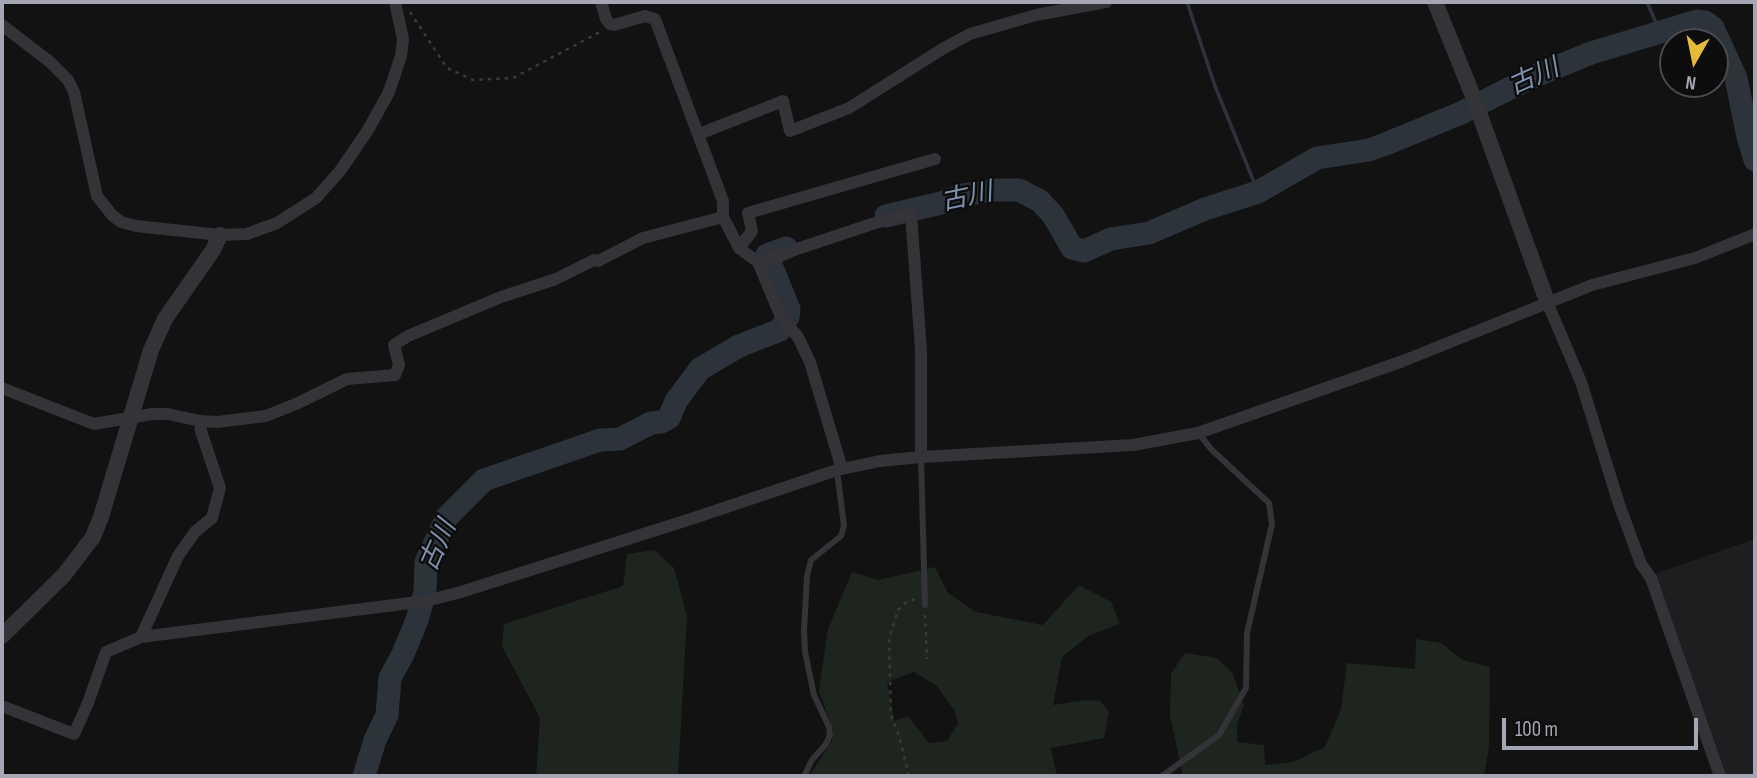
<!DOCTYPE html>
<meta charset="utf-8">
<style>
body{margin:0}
#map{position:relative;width:1757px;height:778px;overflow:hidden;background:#121213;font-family:"Sofia Sans Condensed",sans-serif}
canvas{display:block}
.frame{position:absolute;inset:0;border:4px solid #a4a7b3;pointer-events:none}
.north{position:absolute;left:1659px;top:28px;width:70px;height:70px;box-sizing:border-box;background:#0d0d0e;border:2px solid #494b50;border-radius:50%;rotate:189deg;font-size:19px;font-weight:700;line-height:28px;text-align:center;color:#a4a7b3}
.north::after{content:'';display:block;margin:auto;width:24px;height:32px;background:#e4ba39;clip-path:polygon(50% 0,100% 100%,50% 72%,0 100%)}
.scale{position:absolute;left:1502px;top:718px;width:196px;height:32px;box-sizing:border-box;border:4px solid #a4a7b3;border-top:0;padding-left:9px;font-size:21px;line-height:24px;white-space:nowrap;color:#a4a7b3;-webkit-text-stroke:5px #0d0d0e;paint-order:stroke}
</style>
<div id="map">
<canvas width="1757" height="778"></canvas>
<div class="frame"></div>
<div class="north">N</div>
<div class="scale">100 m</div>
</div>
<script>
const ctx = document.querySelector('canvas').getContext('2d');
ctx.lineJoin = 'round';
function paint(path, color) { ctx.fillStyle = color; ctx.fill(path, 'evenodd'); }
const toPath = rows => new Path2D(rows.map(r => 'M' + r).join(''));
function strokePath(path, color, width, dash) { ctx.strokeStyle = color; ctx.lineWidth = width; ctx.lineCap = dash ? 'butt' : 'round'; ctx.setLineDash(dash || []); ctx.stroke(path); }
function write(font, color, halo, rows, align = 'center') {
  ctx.font = font + ' "Sofia Sans Condensed","Noto Sans JP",sans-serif'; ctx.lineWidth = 5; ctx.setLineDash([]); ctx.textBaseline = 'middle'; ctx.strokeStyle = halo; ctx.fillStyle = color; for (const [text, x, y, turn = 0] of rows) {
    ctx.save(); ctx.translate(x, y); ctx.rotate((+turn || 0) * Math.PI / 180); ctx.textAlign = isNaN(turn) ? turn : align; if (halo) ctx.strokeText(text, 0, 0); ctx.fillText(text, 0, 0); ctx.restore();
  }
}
paint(toPath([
 [1755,539,1755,776,1726,776,1655,577,1657,573]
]), '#1e1e20');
paint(toPath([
 [654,550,674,568,687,616,678,776,536,776,540,718,502,646,504,624,623,586,627,554],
 [935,567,948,593,976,612,1043,625,1079,585,1111,602,1120,624,1088,636,1062,657,1053,705,1086,700,1100,701,1109,712,1104,738,1051,748,1057,776,809,776,832,741,833,730,819,691,828,629,852,572,878,580],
 [914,672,937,686,955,711,958,724,947,741,929,743,908,716,894,721,887,682],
 [1416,639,1441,643,1463,660,1490,667,1489,747,1484,776,1183,776,1170,716,1171,674,1185,653,1216,658,1232,672,1244,705,1237,724,1237,742,1264,745,1265,765,1293,762,1325,747,1341,709,1347,663,1415,669]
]), '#1e251f');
strokePath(toPath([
 [1187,2,1215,86,1258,192],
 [1647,2,1660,32]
]), '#2c333a', 3.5);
strokePath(toPath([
 [886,216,941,203,963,195,993,190,1019,190,1040,201,1053,215,1072,248,1084,251,1111,239,1149,233,1205,209,1258,192,1317,158,1369,150,1383,145,1461,113,1530,78,1591,53,1697,21,1705,22,1713,28,1736,78,1748,137,1755,160],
 [364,776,375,740,387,715,390,678,403,654,417,620,425,592,426,562,447,517,484,480,600,440,620,439,651,423,661,422,669,418,676,401,700,369,739,346,780,330,788,317,789,309,767,255,786,248]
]), '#2c333a', 23);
strokePath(toPath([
 [410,12,447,68,473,80,513,78,600,32],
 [925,615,927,659],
 [909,776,899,736,891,715,889,639,898,610,905,603,915,599]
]), '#393a3f', 2.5, [3.5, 5]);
strokePath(toPath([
 [921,457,925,605],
 [804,776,812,760,826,744,830,735,829,727,814,695,805,652,804,631,807,576,811,560,841,536,844,526,837,471],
 [1162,776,1219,735,1246,688,1247,633,1272,524,1269,503,1212,450,1199,434]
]), '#333338', 6);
strokePath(toPath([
 [601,2,606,19,610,24,614,25,645,16,655,19,723,201,723,217,739,248,758,262,781,317,798,337,810,362,842,469],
 [2,25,50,62,68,80,74,92,97,196,112,215,121,222,136,226,220,235,247,234,277,223,316,198,340,171,368,130,389,92,401,56,403,39,395,2],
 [699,134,783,101,790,131,849,108,944,48,970,34,1036,15,1106,2],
 [739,248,752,231,748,213,935,159],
 [758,262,875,223,911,214,921,350,921,457],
 [1548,304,1581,382,1619,504,1641,564,1651,578,1720,776],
 [2,388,94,424,152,414,168,414,200,421,217,422,266,416,298,403,347,379,395,375,399,365,394,345,408,336,501,297,556,279,594,260,598,261,643,238,723,217],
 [141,637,178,556,195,532,212,518,220,488,201,431,200,421],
 [2,706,74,734,88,703,106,652,141,637,426,601,461,592,694,518,837,470,880,461,921,457,1133,445,1198,433,1403,361,1592,285,1695,258,1755,234]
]), '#333338', 12);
strokePath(toPath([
 [1435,2,1473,96,1548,304],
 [2,636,64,575,93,537,101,517,151,350,165,319,213,250,220,235]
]), '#333338', 16);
write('italic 26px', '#7d91ac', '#0d0d0e', [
 ["古川",1534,78,-24],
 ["古川",967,198,-12],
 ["古川",439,546,-66]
]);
</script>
